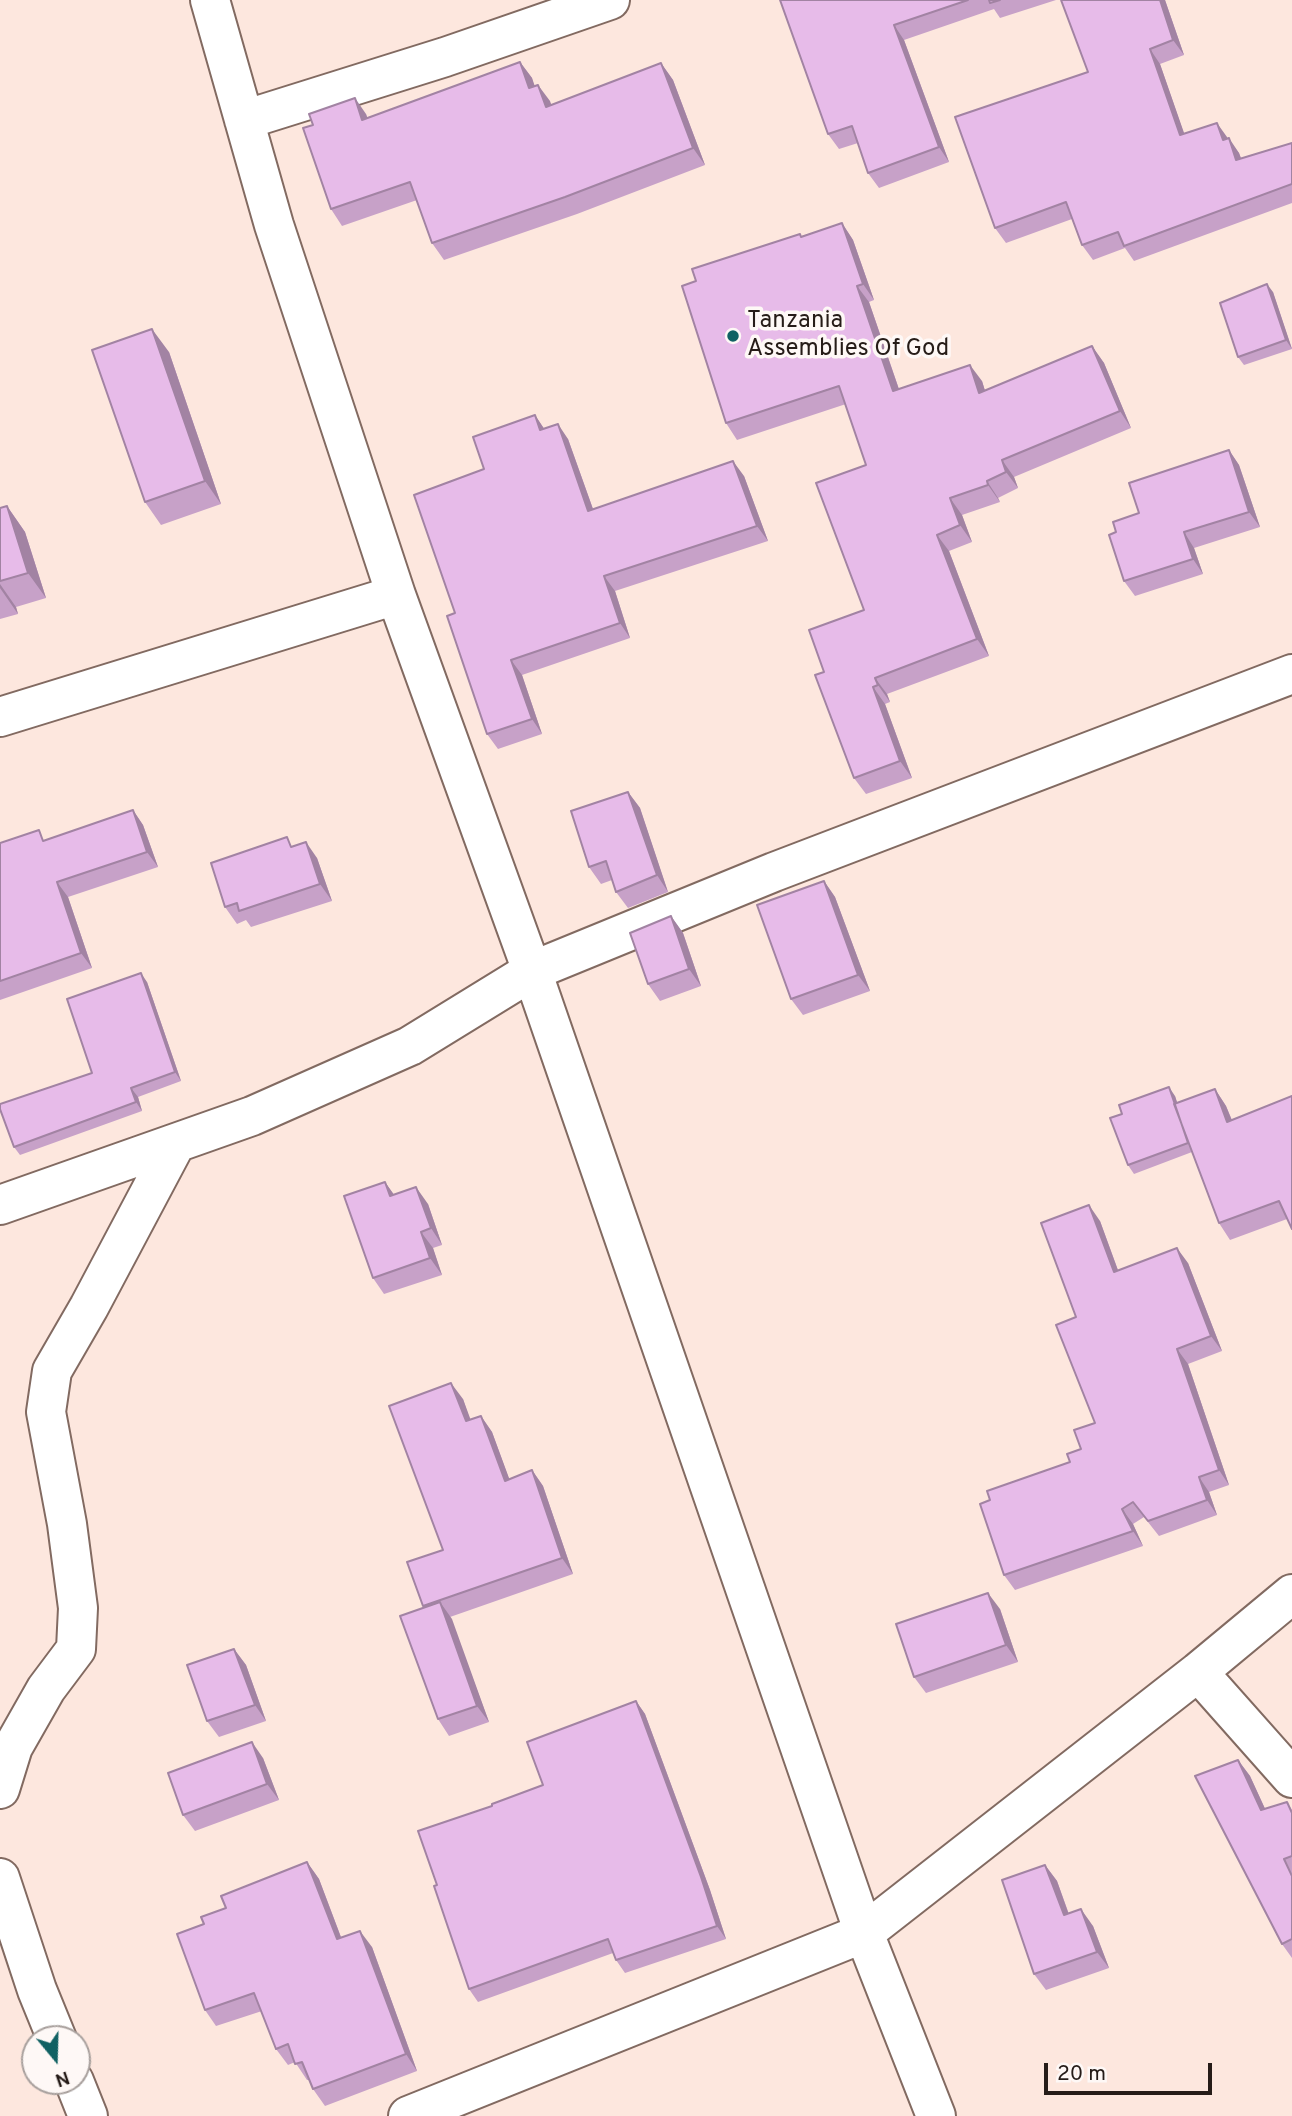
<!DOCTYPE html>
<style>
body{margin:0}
#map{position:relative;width:1292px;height:2116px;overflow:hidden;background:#fde7de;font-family:Overpass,sans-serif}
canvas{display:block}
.north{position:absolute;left:21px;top:2025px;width:70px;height:70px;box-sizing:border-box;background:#fef8f6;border:2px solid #a8a09d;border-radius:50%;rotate:161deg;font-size:19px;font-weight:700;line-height:28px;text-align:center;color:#261c18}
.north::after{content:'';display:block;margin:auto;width:24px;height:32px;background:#106163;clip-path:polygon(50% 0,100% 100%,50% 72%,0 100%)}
.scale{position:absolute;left:1044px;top:2063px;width:168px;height:32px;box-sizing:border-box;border:4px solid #261c18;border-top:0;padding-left:9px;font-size:21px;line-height:24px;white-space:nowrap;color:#261c18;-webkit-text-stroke:5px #fef8f6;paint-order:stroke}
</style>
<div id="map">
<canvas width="1292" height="2116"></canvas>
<div class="north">N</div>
<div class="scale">20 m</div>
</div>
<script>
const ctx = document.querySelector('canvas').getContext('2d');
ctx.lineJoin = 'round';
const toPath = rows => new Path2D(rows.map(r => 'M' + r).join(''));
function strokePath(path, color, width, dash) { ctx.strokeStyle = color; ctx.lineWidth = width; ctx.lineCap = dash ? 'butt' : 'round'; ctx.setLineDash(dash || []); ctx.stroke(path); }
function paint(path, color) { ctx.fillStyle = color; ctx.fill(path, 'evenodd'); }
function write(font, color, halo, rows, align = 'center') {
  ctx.font = font + ' Overpass,sans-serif'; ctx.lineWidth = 7; ctx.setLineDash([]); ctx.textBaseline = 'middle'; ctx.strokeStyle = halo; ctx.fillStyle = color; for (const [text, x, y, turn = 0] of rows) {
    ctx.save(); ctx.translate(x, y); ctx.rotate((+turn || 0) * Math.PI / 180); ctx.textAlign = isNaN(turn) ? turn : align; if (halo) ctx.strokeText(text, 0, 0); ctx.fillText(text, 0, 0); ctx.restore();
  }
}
const street = toPath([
 [210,0,274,225,396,595,532,971,864,1933,936,2116],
 [244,120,445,57,610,0],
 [0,717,396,595],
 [0,1205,252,1116,410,1046,532,971,774,872,1292,674],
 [1198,1672,1292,1778],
 [0,1789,13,1747,46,1689,76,1649,78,1608,67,1524,46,1412,52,1371,89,1307,176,1143],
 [0,1878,37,1990,57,2039],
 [74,2081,88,2116],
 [408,2116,864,1933,1198,1672,1292,1594]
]);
strokePath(street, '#826a61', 42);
strokePath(street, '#fff', 38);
paint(toPath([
 [780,0,1056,0,1000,18,994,9,904,40,949,162,879,188,868,173,858,143,839,149,828,134],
 [1061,0,1165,0,1184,55,1160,64,1184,134,1227,138,1239,153,1241,158,1292,143,1292,203,1134,261,1125,248,1093,260,1082,245,1072,219,1006,243,995,228,1088,72],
 [520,62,532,78,534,86,538,85,551,105,661,63,673,80,705,165,577,214,444,260,432,243,417,200,342,226,331,209,313,125,366,114,367,118],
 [842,223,853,240,874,300,869,302,899,389,982,381,985,391,1092,346,1104,363,1131,428,1014,477,1018,488,998,498,1000,502,962,515,972,542,949,551,989,656,887,694,890,702,885,704,912,778,866,794,854,778,824,672,864,610,866,465,846,404,737,440,726,423,696,281,802,236],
 [1273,292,1292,349,1244,365,1238,357],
 [169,352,221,504,161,525,145,502],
 [535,415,544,429,568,439,593,509,744,476,768,541,615,591,630,638,522,675,542,734,498,749,487,734,455,613,484,469],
 [1229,450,1239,465,1260,527,1194,548,1203,574,1135,596,1124,581,1116,532,1139,513],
 [7,506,25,532,46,598,16,607,18,614,0,619,0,508],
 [628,792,640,808,668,892,628,908,616,892,612,880,601,884,589,867],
 [133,810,143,825,158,867,68,897,92,968,0,1000,0,843,46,840],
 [294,846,317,858,332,901,251,927,246,920,237,924,225,907],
 [824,881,835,897,870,991,803,1015,791,999],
 [671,916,683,933,701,986,660,1001,648,984],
 [147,982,181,1081,138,1097,142,1111,20,1155,14,1147,92,1073],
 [1215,1089,1226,1106,1232,1120,1292,1096,1287,1219,1230,1240,1219,1223,1192,1152,1134,1174,1128,1165,1122,1114,1175,1096,1177,1103],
 [385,1182,394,1195,428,1204,442,1245,433,1248,442,1275,384,1294,373,1278],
 [1100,1221,1118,1270,1188,1263,1222,1351,1188,1364,1229,1485,1209,1492,1217,1515,1159,1536,1144,1517,1133,1524,1143,1546,1015,1590,1004,1575,990,1500,1070,1462,1081,1449,1095,1423,1076,1317],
 [463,1399,470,1420,481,1416,492,1432,509,1479,532,1470,543,1486,573,1574,450,1617,489,1722,449,1736,438,1719,424,1608,423,1606,443,1550],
 [1000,1609,1018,1662,926,1693,914,1677],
 [234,1649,246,1665,266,1721,219,1737,207,1721],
 [636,1701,645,1714,710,1890,726,1939,625,1973,616,1960,613,1953,478,2002,469,1989,437,1885,492,1806,543,1785],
 [263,1758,279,1800,195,1831,183,1815],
 [1238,1760,1250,1776,1265,1809,1287,1802,1292,1810,1292,1958,1282,1944],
 [307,1862,319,1879,341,1937,372,1947,417,2071,325,2106,313,2089,309,2080,307,2080,295,2062,288,2065,276,2049,262,2011,216,2026,205,2010,204,1924,226,1908],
 [1045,1865,1057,1881,1069,1914,1093,1926,1109,1968,1046,1990,1034,1974]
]), '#c7a1c8');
paint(toPath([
 [1160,0,1165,0,1184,55,1173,40],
 [894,25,904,40,949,162,939,147],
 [1150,49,1160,64,1190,150,1180,135],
 [520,62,532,78,541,104,529,88],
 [661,63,673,80,705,165,693,148],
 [538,85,550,101,558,123,546,107],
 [355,98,366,114,374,136,362,120],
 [1217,123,1227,137,1233,155,1223,140],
 [1229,138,1239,153,1247,175,1236,160],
 [842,223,853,240,874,300,863,284],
 [1267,284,1273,292,1292,349,1286,340],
 [857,286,869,302,905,407,893,391],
 [152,329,169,352,221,504,205,481],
 [1092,346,1104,363,1131,428,1120,411],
 [970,365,982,381,991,410,979,393],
 [535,415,545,430,540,430],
 [558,424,568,439,599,526,588,511],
 [1229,450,1239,465,1260,527,1249,512],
 [1002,460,1014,477,1018,488,1006,472],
 [733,461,744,476,768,541,757,526],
 [987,481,998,498,1000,502,988,485],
 [950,498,962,515,972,542,960,525],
 [7,506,25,532,46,598,28,573],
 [1184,532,1194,548,1203,574,1193,559],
 [937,535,949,551,989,656,977,639],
 [604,576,615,591,630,638,620,623],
 [0,584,16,607,18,614,0,588],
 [511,660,522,675,542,734,532,719],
 [875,678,887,694,890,702,878,685],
 [873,687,885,704,912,778,900,761],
 [628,792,640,808,668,892,657,875],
 [133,810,143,825,158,867,147,852],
 [306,842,317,858,332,901,320,884],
 [824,881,835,897,870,991,858,975],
 [57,882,68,897,92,968,81,953],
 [671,916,683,933,701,986,689,969],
 [141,973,147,982,181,1081,175,1072],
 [1169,1087,1175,1096,1194,1152,1188,1143],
 [131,1088,138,1097,142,1111,136,1102],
 [1215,1089,1226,1106,1239,1138,1227,1122],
 [385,1182,397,1199,390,1196],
 [416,1187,428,1204,442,1245,431,1228],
 [1089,1205,1100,1221,1124,1287,1114,1272],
 [421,1232,433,1248,442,1275,430,1258],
 [1177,1248,1188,1263,1222,1351,1211,1336],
 [1177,1349,1188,1364,1229,1485,1219,1470],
 [451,1383,463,1399,477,1437,466,1421],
 [481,1416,492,1432,516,1497,505,1481],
 [532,1470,543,1486,573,1574,562,1558],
 [1199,1477,1209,1492,1217,1515,1207,1500],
 [1122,1509,1133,1524,1143,1546,1133,1531],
 [988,1593,1000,1609,1018,1662,1006,1645],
 [440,1602,452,1619,489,1722,477,1706],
 [234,1649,246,1665,266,1721,255,1705],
 [636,1701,645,1714,710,1890,726,1939,717,1926],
 [252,1742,263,1758,279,1800,267,1784],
 [1238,1760,1250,1776,1273,1826,1261,1810],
 [307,1862,319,1879,348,1956,337,1939],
 [1045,1865,1057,1881,1075,1932,1064,1915],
 [1081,1909,1093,1926,1109,1968,1097,1952],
 [360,1931,372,1947,417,2071,406,2054]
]), '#a283a3');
const building = toPath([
 [780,0,968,0,894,25,939,147,868,173,852,126,828,134,780,0],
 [989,0,1000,0,990,3,989,0],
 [1061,0,1160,0,1173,40,1150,49,1180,135,1217,123,1223,140,1229,138,1236,160,1292,143,1292,184,1124,246,1118,232,1082,245,1066,202,995,228,955,117,1088,72,1061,0],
 [520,62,529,88,538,85,546,107,661,63,693,148,565,197,432,243,410,182,331,209,303,128,313,125,309,114,355,98,362,120,520,62],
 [842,223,863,284,857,286,893,391,970,365,979,393,1092,346,1120,411,1002,460,1006,472,987,481,988,485,950,498,960,525,937,535,977,639,875,678,878,685,873,687,900,761,854,778,815,675,824,672,809,630,864,610,816,483,866,465,839,386,726,423,682,286,696,281,692,269,800,234,801,237,842,223],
 [1267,284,1286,340,1238,357,1220,303,1267,284],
 [152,329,205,481,145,502,92,350,152,329],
 [535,415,540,430,558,424,588,511,733,461,757,526,604,576,620,623,511,660,532,719,487,734,447,616,455,613,414,495,484,469,473,437,535,415],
 [1229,450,1249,512,1184,532,1193,559,1124,581,1109,535,1116,532,1113,522,1139,513,1129,483,1229,450],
 [7,506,28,573,0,581,0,508,7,506],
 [628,792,657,875,616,892,606,861,589,867,571,811,628,792],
 [133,810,147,852,57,882,81,953,0,981,0,843,39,830,43,841,133,810],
 [287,837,291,847,306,842,320,884,239,911,237,903,225,907,211,863,287,837],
 [824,881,858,975,791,999,757,905,824,881],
 [671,916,689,969,648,984,630,933,671,916],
 [141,973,175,1072,131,1088,136,1102,14,1147,0,1109,0,1104,92,1073,67,999,141,973],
 [1169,1087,1188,1143,1128,1165,1110,1118,1122,1114,1119,1105,1169,1087],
 [1215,1089,1227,1122,1292,1096,1292,1229,1279,1201,1219,1223,1174,1104,1215,1089],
 [385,1182,390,1196,416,1187,431,1228,421,1232,430,1258,373,1278,344,1196,385,1182],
 [1089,1205,1114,1272,1177,1248,1211,1336,1177,1349,1219,1470,1199,1477,1207,1500,1148,1521,1133,1502,1122,1509,1133,1531,1004,1575,980,1504,990,1500,987,1491,1070,1462,1067,1454,1081,1449,1074,1430,1095,1423,1056,1325,1076,1317,1041,1223,1089,1205],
 [451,1383,466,1421,481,1416,505,1481,532,1470,562,1558,423,1606,407,1562,443,1550,389,1406,451,1383],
 [988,1593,1006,1645,914,1677,896,1624,988,1593],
 [440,1602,477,1706,438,1719,400,1616,440,1602],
 [234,1649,255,1705,207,1721,187,1665,234,1649],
 [636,1701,701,1877,717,1926,616,1960,608,1939,469,1989,434,1886,437,1885,418,1831,492,1806,492,1804,543,1785,527,1742,636,1701],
 [252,1742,267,1784,183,1815,168,1773,252,1742],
 [1238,1760,1261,1810,1287,1802,1292,1813,1292,1856,1284,1859,1292,1876,1292,1939,1282,1944,1195,1776,1238,1760],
 [307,1862,337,1939,360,1931,406,2054,313,2089,302,2062,295,2064,288,2044,276,2049,254,1993,205,2010,177,1934,204,1924,201,1917,226,1908,221,1896,307,1862],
 [1045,1865,1064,1915,1081,1909,1097,1952,1034,1974,1002,1880,1045,1865]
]);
paint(building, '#e7bbe9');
strokePath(building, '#a283a3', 2);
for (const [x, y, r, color] of [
 [733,336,7,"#106163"]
]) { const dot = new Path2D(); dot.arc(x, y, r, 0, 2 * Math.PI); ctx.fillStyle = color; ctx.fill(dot); strokePath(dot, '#fef8f6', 2.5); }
write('24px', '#261c18', '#fef8f6', [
 ["Tanzania",747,322],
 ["Assemblies Of God",747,350]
], 'left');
</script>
